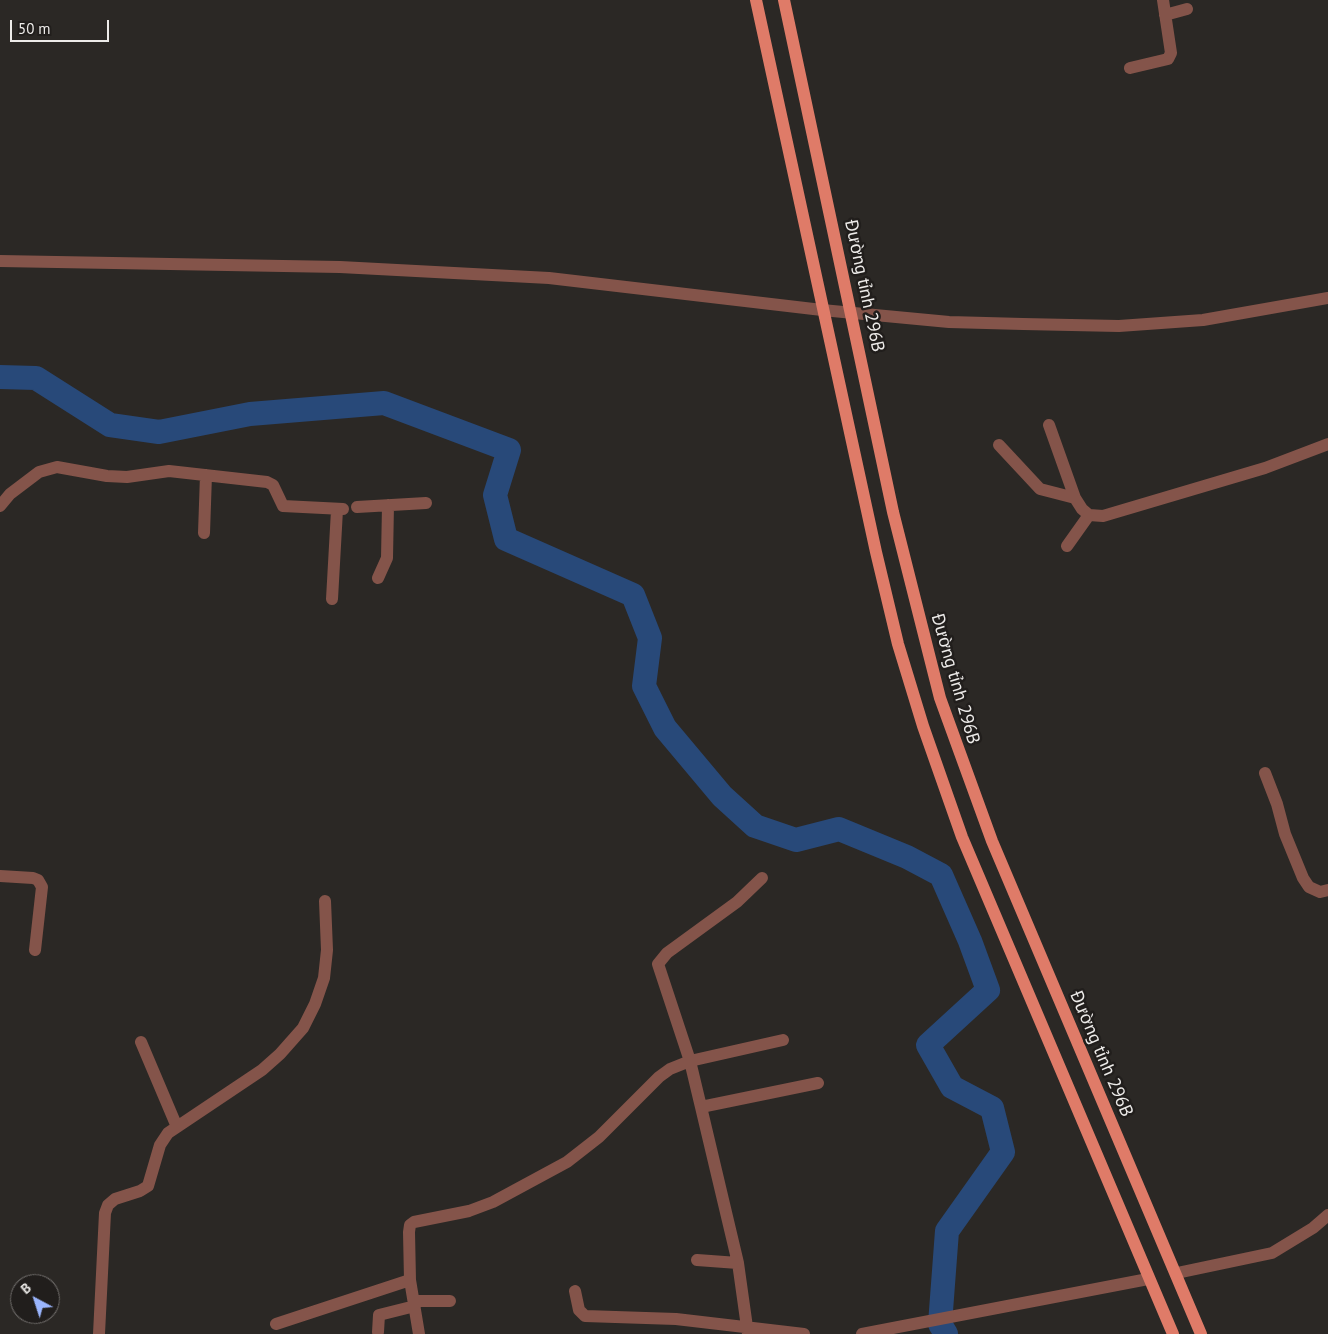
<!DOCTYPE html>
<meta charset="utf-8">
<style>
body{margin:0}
#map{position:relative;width:1328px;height:1334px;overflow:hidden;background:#2b2825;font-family:"PT Sans",sans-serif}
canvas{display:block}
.north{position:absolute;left:10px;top:1274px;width:50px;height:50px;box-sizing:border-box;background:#211e1c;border:1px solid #73706e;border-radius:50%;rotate:320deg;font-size:14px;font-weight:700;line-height:20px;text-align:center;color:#edebe9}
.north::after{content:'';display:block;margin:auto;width:18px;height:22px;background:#9ab5fd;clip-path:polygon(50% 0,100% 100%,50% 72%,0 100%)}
.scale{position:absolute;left:10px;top:20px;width:99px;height:22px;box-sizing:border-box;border:2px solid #edebe9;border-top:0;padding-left:6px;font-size:15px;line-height:18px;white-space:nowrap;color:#edebe9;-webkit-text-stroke:4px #211e1c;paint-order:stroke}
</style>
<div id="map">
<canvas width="1328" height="1334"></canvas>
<div class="north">B</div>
<div class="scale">50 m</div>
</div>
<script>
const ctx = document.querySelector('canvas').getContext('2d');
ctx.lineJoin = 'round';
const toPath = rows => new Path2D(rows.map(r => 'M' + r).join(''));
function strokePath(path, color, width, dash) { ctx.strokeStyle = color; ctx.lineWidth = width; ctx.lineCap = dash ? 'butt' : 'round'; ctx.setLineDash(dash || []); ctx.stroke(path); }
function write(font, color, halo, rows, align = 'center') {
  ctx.font = font + ' "PT Sans",sans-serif'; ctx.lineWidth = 5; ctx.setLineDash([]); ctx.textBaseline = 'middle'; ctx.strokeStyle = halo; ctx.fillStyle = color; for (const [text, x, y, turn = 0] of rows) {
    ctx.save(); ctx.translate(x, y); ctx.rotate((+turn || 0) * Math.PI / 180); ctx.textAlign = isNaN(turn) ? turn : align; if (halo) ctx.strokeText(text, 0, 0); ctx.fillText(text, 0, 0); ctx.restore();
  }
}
strokePath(toPath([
 [0,377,36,378,110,425,159,432,250,414,384,403,509,450,495,495,506,539,633,595,650,638,644,686,665,728,722,796,755,826,796,840,839,829,907,857,941,875,970,941,988,990,928,1045,952,1087,992,1108,1003,1152,947,1231,940,1324,946,1334]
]), '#284979', 24);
strokePath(toPath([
 [1165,15,1187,9],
 [1130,68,1168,59,1171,53,1163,0],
 [0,261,340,267,549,278,822,310,949,322,1023,324,1119,326,1203,320,1328,298],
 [1049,425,1075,498,1082,509,1089,515,1103,516,1265,468,1328,444],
 [999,445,1040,489,1075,498],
 [0,506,10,494,39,472,57,467,107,476,127,477,169,471,267,482,273,485,283,506,343,509],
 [357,507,426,503],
 [204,533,206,475],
 [1067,546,1089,515],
 [378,578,387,558,388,505],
 [332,599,337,510],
 [1265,773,1277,804,1285,834,1303,878,1309,887,1320,892,1328,890],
 [0,876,33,878,38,880,42,887,35,950],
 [141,1042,177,1127],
 [701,1107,818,1083],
 [697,1260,738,1263],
 [1177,1273,1272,1253,1313,1228,1328,1215],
 [575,1291,579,1310,585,1316,676,1319,804,1334],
 [414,1301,450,1301],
 [276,1324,410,1280],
 [378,1332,379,1315,415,1306],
 [99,1334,105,1213,108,1205,115,1199,140,1191,148,1186,160,1145,168,1133,262,1070,280,1054,303,1028,315,1004,324,978,327,950,325,901],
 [419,1334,410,1280,409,1232,410,1225,414,1222,469,1211,493,1202,567,1162,599,1137,659,1077,670,1069,690,1061,783,1040],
 [748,1334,738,1263,701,1107,690,1061,658,964,667,953,737,902,762,878],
 [862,1334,1148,1279]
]), '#84544a', 12);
strokePath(toPath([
 [756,0,876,552,898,644,923,726,962,837,1173,1334],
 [784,0,893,512,940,698,992,841,1201,1334]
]), '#df7b68', 12);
write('18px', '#edebe9', '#211e1c', [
 ["Đường tỉnh 296B",864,286,78],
 ["Đường tỉnh 296B",955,679,74],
 ["Đường tỉnh 296B",1101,1054,67]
]);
</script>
